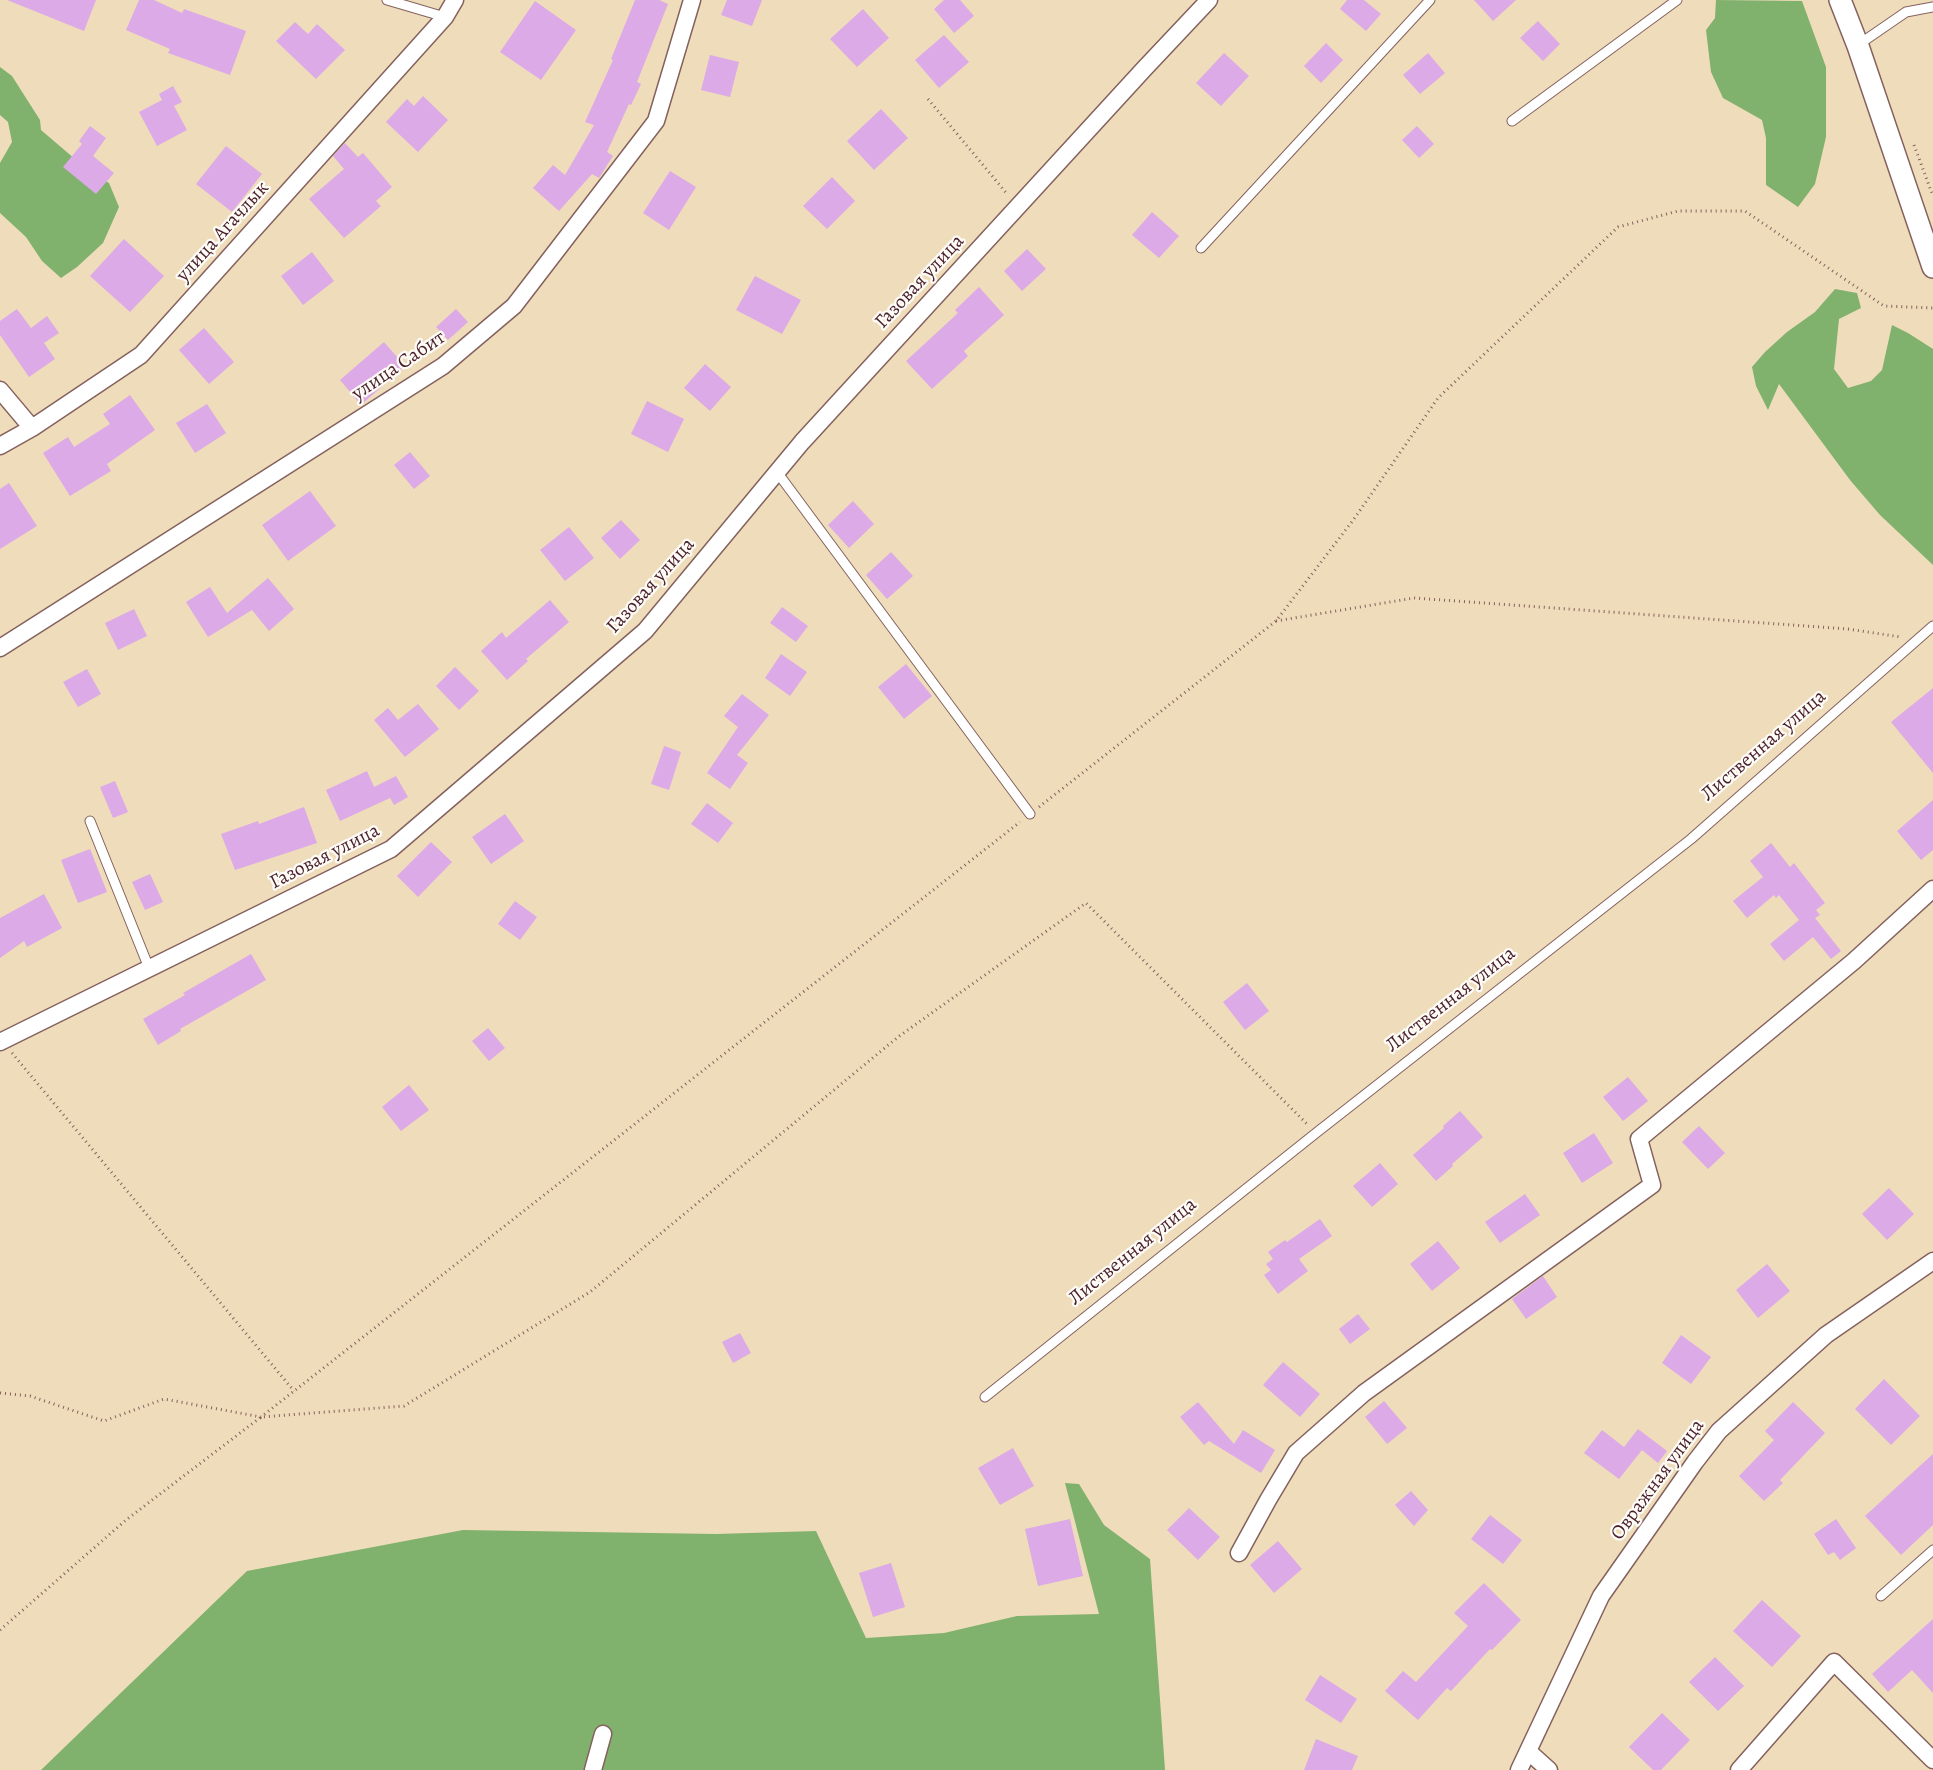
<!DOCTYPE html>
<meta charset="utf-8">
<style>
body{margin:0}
canvas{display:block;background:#efdcbb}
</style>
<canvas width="1933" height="1770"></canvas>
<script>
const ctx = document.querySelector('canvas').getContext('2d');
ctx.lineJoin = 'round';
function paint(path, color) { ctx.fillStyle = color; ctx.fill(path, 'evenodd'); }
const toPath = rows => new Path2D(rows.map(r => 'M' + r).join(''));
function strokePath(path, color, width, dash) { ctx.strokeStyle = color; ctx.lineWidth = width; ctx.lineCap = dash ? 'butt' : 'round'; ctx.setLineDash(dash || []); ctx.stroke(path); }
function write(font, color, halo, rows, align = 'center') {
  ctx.font = font + ' Alegreya,serif'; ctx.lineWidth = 4.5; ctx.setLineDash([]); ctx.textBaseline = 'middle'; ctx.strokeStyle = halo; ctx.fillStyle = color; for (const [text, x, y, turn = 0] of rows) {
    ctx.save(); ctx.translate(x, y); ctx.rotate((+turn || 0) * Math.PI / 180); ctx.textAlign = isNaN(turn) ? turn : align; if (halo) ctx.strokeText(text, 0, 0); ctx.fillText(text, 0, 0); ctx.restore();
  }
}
paint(toPath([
 [1716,0,1802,1,1826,67,1826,137,1815,184,1798,207,1766,185,1766,138,1762,120,1723,98,1711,72,1706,30,1715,18],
 [0,67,12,76,40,120,41,130,89,171,109,183,119,207,103,243,77,267,61,278,42,261,26,237,0,213,0,163,12,142,8,122,0,115],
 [1835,289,1857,293,1861,308,1839,319,1834,369,1848,388,1871,381,1882,370,1892,325,1908,333,1933,349,1933,565,1880,515,1850,480,1779,384,1768,410,1756,386,1752,367,1765,352,1787,332,1815,312],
 [1065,1483,1079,1484,1104,1525,1150,1559,1165,1770,41,1770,247,1571,463,1530,716,1534,816,1531,866,1638,944,1633,1017,1616,1099,1614]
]), '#81b26d');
paint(toPath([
 [7,0,96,0,84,31],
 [139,0,154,0,182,13,184,9,246,31,230,75,168,53,170,49,126,30],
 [635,0,659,0,668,4,637,82,641,84,631,105,629,104,607,152,613,156,599,178,592,174,559,211,533,188,553,165,565,175,594,125,585,122,613,60,611,59],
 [727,0,762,0,752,26,721,15],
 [944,0,960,0,974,16,954,33,934,9],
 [1347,0,1364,0,1381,14,1366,31,1340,9],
 [1474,0,1516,0,1493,21],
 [535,1,576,30,541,80,500,52],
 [863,9,889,38,857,67,830,39],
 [1538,21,1560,44,1543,61,1520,38],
 [295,22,308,34,317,24,345,50,316,79,276,41],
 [944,35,969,62,939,88,915,60],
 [1326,43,1343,60,1321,83,1304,66],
 [1224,53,1249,76,1221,106,1196,83],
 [1428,53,1445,73,1420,94,1403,75],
 [710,55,739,62,730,97,701,90],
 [173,86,182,102,174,106,187,130,157,146,139,112,162,100,159,94],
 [423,96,448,120,418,152,386,122,407,99,414,106],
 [881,109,908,138,874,170,847,141],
 [90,126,106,138,93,156,114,173,96,194,63,167,82,144,79,141],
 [1417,126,1434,144,1419,158,1402,140],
 [345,143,358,157,363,153,392,187,376,201,381,206,344,238,309,199,344,169,333,156],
 [226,146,262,174,232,212,196,184],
 [670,171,696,187,669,230,643,213],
 [832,177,855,201,827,229,803,206],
 [1152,212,1179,236,1159,258,1132,235],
 [124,239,164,276,130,312,90,276],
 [1027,249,1046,269,1022,291,1004,271],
 [312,252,334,281,303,305,281,276],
 [755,276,801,300,782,334,736,310],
 [979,287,1004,315,964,351,968,356,932,389,906,361,958,313,955,310],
 [17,309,31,328,47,316,59,333,44,343,55,359,29,377,0,335,0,321],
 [456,309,468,322,448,340,436,327],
 [204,328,234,362,209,384,179,350],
 [384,342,405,366,361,405,340,380],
 [705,364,731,387,710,411,684,388],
 [130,395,155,430,107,464,111,471,70,496,43,453,68,437,74,447,110,424,103,414],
 [647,401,684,419,668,452,631,434],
 [207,404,226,433,195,453,176,423],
 [410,452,430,476,414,489,394,465],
 [9,483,37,526,0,549,0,489],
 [310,491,336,526,288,561,262,525],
 [853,501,874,524,849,548,828,525],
 [621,520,640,540,620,559,601,538],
 [569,527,594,558,565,581,540,550],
 [891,552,913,576,887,599,866,575],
 [268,578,294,609,269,631,252,610,208,637,186,602,210,587,227,613],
 [550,600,569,622,526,659,528,661,507,680,481,651,502,632,506,638],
 [782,607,808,626,796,642,770,623],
 [134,609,147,636,118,650,105,623],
 [781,654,807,672,790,696,765,678],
 [906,664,932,696,904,719,878,687],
 [455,667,479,691,459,710,436,686],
 [87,669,101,694,78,707,63,682],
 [1933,688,1933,773,1891,722],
 [742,694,769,715,737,755,748,763,730,789,707,773,738,727,724,716],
 [418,704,439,729,405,757,374,720,388,708,398,720],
 [664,746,681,752,669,790,651,784],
 [367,771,374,787,396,776,408,797,394,805,390,798,340,821,326,790],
 [115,781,128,812,113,818,100,787],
 [1933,800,1933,850,1921,860,1897,831],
 [707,803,733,823,718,843,691,824],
 [304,807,317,843,235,870,221,834,258,821,259,824],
 [505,814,524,841,491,864,472,837],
 [431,842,452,862,418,897,397,876],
 [1771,843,1790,867,1794,863,1825,903,1816,910,1820,915,1815,918,1841,951,1831,959,1813,937,1784,961,1770,944,1799,920,1779,895,1776,898,1774,895,1747,918,1733,901,1763,877,1750,861],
 [90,849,107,892,78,903,61,860],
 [150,874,163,902,145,910,132,882],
 [44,894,62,928,27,947,24,941,0,958,0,918],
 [515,901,537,917,520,940,498,924],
 [251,954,266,980,180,1029,181,1031,158,1045,143,1019,185,995,183,993],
 [1247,983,1269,1011,1245,1030,1223,1002],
 [488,1028,505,1048,489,1061,472,1041],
 [1628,1077,1648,1101,1623,1121,1603,1097],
 [409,1085,429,1110,401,1131,382,1107],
 [1460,1111,1483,1137,1452,1164,1453,1166,1436,1181,1413,1155,1444,1128,1443,1126],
 [1699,1126,1725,1153,1708,1169,1682,1142],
 [1594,1133,1613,1163,1582,1183,1563,1153],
 [1380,1163,1398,1184,1372,1207,1353,1186],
 [1889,1188,1914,1214,1887,1240,1862,1214],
 [1525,1194,1540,1215,1500,1243,1485,1222],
 [1320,1219,1332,1236,1299,1259,1308,1271,1278,1294,1264,1275,1271,1270,1266,1264,1273,1259,1268,1252,1285,1240,1287,1242],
 [1438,1241,1460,1268,1432,1291,1410,1264],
 [1767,1264,1790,1291,1758,1318,1736,1290],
 [1543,1276,1557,1297,1526,1319,1512,1299],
 [1358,1314,1370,1329,1350,1344,1339,1329],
 [740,1333,751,1353,733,1363,722,1342],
 [1681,1335,1711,1357,1691,1384,1662,1363],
 [1283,1362,1320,1394,1300,1417,1263,1385],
 [1884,1379,1920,1416,1891,1445,1855,1409],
 [1384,1401,1407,1428,1387,1444,1365,1417],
 [1198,1402,1234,1444,1243,1430,1275,1450,1261,1473,1209,1441,1204,1445,1180,1417],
 [1793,1402,1825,1433,1780,1480,1783,1483,1764,1501,1739,1476,1774,1440,1765,1431],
 [1638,1429,1667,1451,1658,1463,1642,1450,1619,1479,1584,1453,1602,1430,1624,1447],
 [1013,1448,1034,1486,1000,1505,978,1468],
 [1933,1454,1933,1525,1901,1555,1865,1516],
 [1411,1491,1428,1510,1414,1526,1395,1505],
 [1189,1508,1220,1537,1198,1560,1167,1530],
 [1490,1515,1522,1540,1503,1564,1471,1539],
 [1070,1519,1083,1576,1038,1586,1025,1529],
 [1836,1519,1856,1548,1840,1560,1834,1552,1828,1555,1814,1534],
 [1278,1541,1302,1569,1274,1593,1250,1565],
 [891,1563,905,1607,873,1617,859,1573],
 [1484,1583,1521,1620,1492,1650,1490,1649,1451,1691,1447,1688,1418,1720,1385,1691,1403,1671,1416,1682,1468,1626,1454,1613],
 [1762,1600,1801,1636,1772,1667,1733,1631],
 [1933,1619,1933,1693,1912,1670,1888,1692,1872,1674],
 [1715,1657,1744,1686,1718,1711,1689,1682],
 [1320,1675,1357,1699,1341,1723,1305,1700],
 [1662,1713,1690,1740,1661,1770,1653,1770,1629,1747],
 [1316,1739,1358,1756,1352,1770,1304,1770]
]), '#dcaae6');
const service = toPath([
 [387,0,445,17],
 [1858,45,1906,12,1933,7],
 [1512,121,1677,0],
 [1201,248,1430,0],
 [777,472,1030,814],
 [90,821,149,968],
 [985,1397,1316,1133,1691,839,1933,626],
 [1881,1596,1933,1550]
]);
const minor = toPath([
 [0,390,32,428,141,355,445,17,455,0],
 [0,446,32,428],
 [0,648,443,366,514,306,656,121,692,0],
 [0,1042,391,849,645,631,802,442,1144,69,1209,0],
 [1239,1553,1268,1500,1296,1453,1364,1393,1652,1185,1639,1139,1854,961,1933,889],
 [1529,1752,1549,1770],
 [593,1770,603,1734],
 [1519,1770,1601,1596,1695,1462,1719,1431,1826,1335,1933,1261],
 [1739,1770,1834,1662,1933,1760]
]);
const tertiary = toPath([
 [1840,0,1858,46,1933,267]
]);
strokePath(service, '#84615d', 11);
strokePath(minor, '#84615d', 19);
strokePath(tertiary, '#84615d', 24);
strokePath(toPath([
 [928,99,1008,195],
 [1914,145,1933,196],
 [1276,621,1414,598,1848,629,1901,637],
 [1039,807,1276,621,1354,519,1438,398,1618,227,1678,211,1745,211,1884,306,1933,308],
 [12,1053,294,1391],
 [0,1393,30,1396,104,1421,164,1399,261,1417,1020,822],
 [0,1630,126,1520,261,1417,404,1406,590,1292,898,1037,1086,903,1307,1124]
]), '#84615d', 3, [1, 4]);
strokePath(service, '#fff', 9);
strokePath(minor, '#fff', 16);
strokePath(tertiary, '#fff', 21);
write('20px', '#4a1f2b', '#fdfcf7', [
 ["улица Агачлык",223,232,-48],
 ["Газовая улица",920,282,-47],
 ["улица Сабит",399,366,-34],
 ["Газовая улица",651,586,-48],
 ["Лиственная улица",1764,746,-41],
 ["Газовая улица",325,857,-27],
 ["Лиственная улица",1451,1000,-38],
 ["Лиственная улица",1133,1252,-39],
 ["Овражная улица",1658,1480,-54]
]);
</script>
